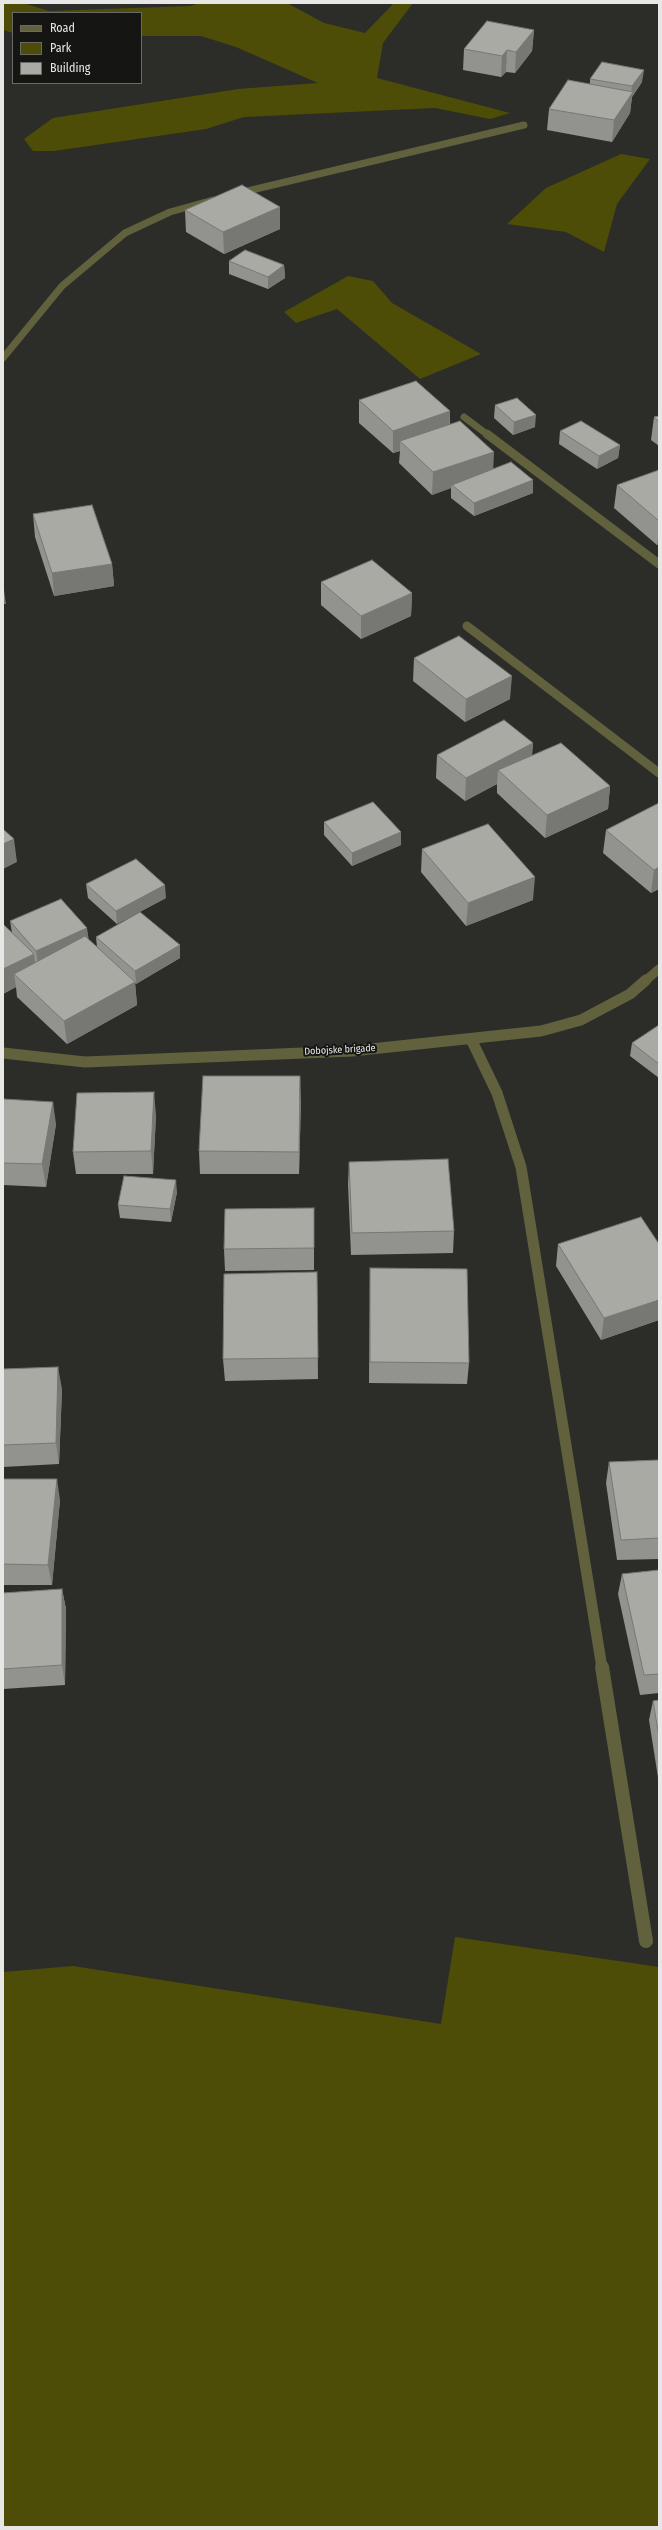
<!DOCTYPE html>
<style>
body{margin:0}
#map{position:relative;width:662px;height:2530px;overflow:hidden;background:#2c2d29;font-family:"Fira Sans Condensed",sans-serif}
canvas{display:block}
.frame{position:absolute;inset:0;border:4px solid #e7e7e5;pointer-events:none}
.legend{position:absolute;left:12px;top:12px;width:130px;height:72px;box-sizing:border-box;background:#151513;border:1px solid #696967;margin:0;padding:5px 7px;list-style:none;font-size:12px;color:#e7e7e5}
.legend li{display:flex;align-items:center;gap:8px;height:20px}
.legend b{width:20px;border:1px solid #696967}
</style>
<div id="map">
<canvas width="662" height="2530"></canvas>
<div class="frame"></div>
<ul class="legend">
<li><b style="height:5px;background:#61623d"></b>Road</li>
<li><b style="height:11px;background:#4d4d07"></b>Park</li>
<li><b style="height:11px;background:#aaaaa5"></b>Building</li>
</ul>
</div>
<script>
const ctx = document.querySelector('canvas').getContext('2d');
ctx.lineJoin = 'round';
function paint(path, color) { ctx.fillStyle = color; ctx.fill(path, 'evenodd'); }
const toPath = rows => new Path2D(rows.map(r => 'M' + r).join(''));
function strokePath(path, color, width, dash) { ctx.strokeStyle = color; ctx.lineWidth = width; ctx.lineCap = dash ? 'butt' : 'round'; ctx.setLineDash(dash || []); ctx.stroke(path); }
function write(font, color, halo, rows, align = 'center') {
  ctx.font = font + ' "Fira Sans Condensed",sans-serif'; ctx.lineWidth = 4; ctx.setLineDash([]); ctx.textBaseline = 'middle'; ctx.strokeStyle = halo; ctx.fillStyle = color; for (const [text, x, y, turn = 0] of rows) {
    ctx.save(); ctx.translate(x, y); ctx.rotate((+turn || 0) * Math.PI / 180); ctx.textAlign = isNaN(turn) ? turn : align; if (halo) ctx.strokeText(text, 0, 0); ctx.fillText(text, 0, 0); ctx.restore();
  }
}
paint(toPath([
 [3,3,23,3,49,11,190,6,200,3,287,3,324,23,365,33,394,3,413,3,383,43,377,78,510,113,490,119,435,108,244,117,206,129,54,151,33,151,24,139,53,118,238,89,318,83,236,47,201,36,141,36,141,13,13,13,13,33,3,30],
 [621,154,650,159,617,204,604,252,566,232,507,224,546,188],
 [348,276,373,281,392,303,481,354,420,379,337,309,296,323,284,312],
 [455,1937,659,1967,659,2527,3,2527,3,1972,73,1966,441,2024]
]), '#4d4d07');
strokePath(toPath([
 [235,194,524,125],
 [3,358,62,286,125,233,170,212,213,200],
 [464,417,488,435]
]), '#61623d', 7);
strokePath(toPath([
 [487,434,659,564],
 [467,626,659,773],
 [645,981,659,969]
]), '#61623d', 9);
strokePath(toPath([
 [471,1039,497,1093,521,1167,602,1668],
 [3,1053,85,1062,352,1051,541,1031,581,1020,630,994,646,980]
]), '#61623d', 11);
strokePath(toPath([
 [602,1667,646,1941]
]), '#61623d', 14);
paint(toPath([
 [534,30,532,51,515,73,506,72,501,77,463,70,464,49],
 [590,79,642,82,632,97,630,113,612,142,547,130,549,109,590,84],
 [280,207,280,229,224,254,186,232,185,210],
 [229,261,284,265,285,278,268,289,229,274],
 [359,400,450,411,450,424,493,468,533,493,474,516,451,498,451,488,432,495,399,463,400,451,393,453,359,423],
 [495,405,535,427,513,435,494,418],
 [659,416,659,446,651,440,654,417],
 [560,431,620,445,618,458,597,469,559,444],
 [659,470,659,545,657,545,614,508,617,485],
 [33,514,112,564,114,586,54,596,35,537],
 [321,582,412,593,411,616,361,639,321,605],
 [414,658,510,699,465,722,413,681],
 [533,743,532,755,610,786,608,809,545,838,497,793,497,784,465,801,436,778,437,755],
 [659,803,659,889,651,893,603,853,606,830],
 [324,822,401,845,352,866,324,835],
 [422,849,533,900,466,926,421,872],
 [86,884,166,898,117,924,88,898],
 [10,921,88,939,97,947,96,937,180,945,180,958,136,984,135,983,137,1005,67,1044,17,997,16,987,3,994,12,933],
 [659,1025,659,1078,630,1056,632,1043],
 [3,1099,56,1124,46,1187,3,1185],
 [301,1099,299,1174,200,1174,199,1151],
 [156,1115,153,1174,76,1174,73,1152],
 [349,1162,454,1231,453,1253,351,1255,348,1184],
 [177,1192,171,1222,120,1218,118,1205],
 [314,1208,314,1270,225,1271,224,1249],
 [558,1244,659,1244,659,1320,601,1340,556,1266],
 [370,1268,469,1363,467,1384,369,1383],
 [317,1272,318,1379,225,1381,223,1359],
 [3,1369,62,1389,59,1464,3,1467],
 [659,1460,659,1559,617,1560,606,1483,609,1462],
 [3,1479,60,1500,52,1585,3,1585],
 [659,1570,659,1693,640,1695,618,1594,622,1574],
 [62,1589,66,1609,65,1685,3,1689,3,1593],
 [659,1700,659,1784,649,1720,653,1701]
]), '#92928e');
paint(toPath([
 [534,30,532,51,515,73,516,52],
 [507,50,506,72,501,77,502,56],
 [644,70,642,82,632,97,630,113,612,142,614,120,631,94,632,86],
 [280,207,280,229,224,254,223,232],
 [284,265,285,278,268,289,268,277],
 [450,411,449,434,400,441,400,451,393,453,393,431],
 [536,415,535,427,513,435,514,422],
 [620,445,618,458,597,469,599,456],
 [494,452,493,474,452,485,451,488,432,495,433,472],
 [533,480,533,493,474,516,474,503],
 [659,531,659,545,657,545],
 [112,564,114,586,54,596,52,573],
 [3,583,6,604,3,604],
 [412,593,411,616,361,639,361,616],
 [512,676,510,699,465,722,466,699],
 [533,743,531,766,498,770,497,784,465,801,466,778],
 [610,786,608,809,545,838,547,815],
 [401,832,401,845,352,866,352,853],
 [14,839,17,862,3,869,3,844],
 [659,867,659,889,651,893,654,870],
 [535,877,533,900,466,926,468,903],
 [165,885,166,898,117,924,116,911],
 [87,928,89,941,38,964,36,951],
 [180,945,180,958,136,984,135,971],
 [34,954,37,976,14,974,16,987,3,994,3,969],
 [135,982,137,1005,67,1044,64,1021],
 [300,1076,301,1099,299,1174,299,1152],
 [154,1092,156,1115,153,1174,151,1151],
 [53,1102,56,1124,46,1187,42,1164],
 [176,1180,177,1192,171,1222,170,1209],
 [659,1300,659,1320,601,1340,604,1318],
 [58,1367,62,1389,59,1464,56,1443],
 [57,1479,60,1500,52,1585,48,1565],
 [62,1589,66,1609,65,1685,62,1665]
]), '#777774');
const building = toPath([
 [487,21,534,30,516,52,507,50,502,56,464,49,487,21],
 [602,62,644,70,632,86,590,79,602,62],
 [568,80,633,92,614,120,549,109,568,80],
 [242,185,280,207,223,232,185,210,242,185],
 [245,250,284,265,268,277,229,261,245,250],
 [416,381,450,411,393,431,359,400,416,381],
 [517,398,536,415,514,422,495,405,517,398],
 [659,416,659,422,654,417,659,416],
 [460,421,494,452,433,472,400,441,460,421],
 [581,421,620,445,599,456,560,431,581,421],
 [511,462,533,480,474,503,452,485,511,462],
 [659,470,659,521,617,485,659,470],
 [92,505,112,564,52,573,33,514,92,505],
 [372,560,412,593,361,616,321,582,372,560],
 [459,636,512,676,466,699,414,658,459,636],
 [504,720,533,743,466,778,437,755,504,720],
 [561,743,610,786,547,815,498,770,561,743],
 [373,802,401,832,352,853,324,822,373,802],
 [659,803,659,867,654,870,606,830,659,803],
 [488,824,535,877,468,903,422,849,488,824],
 [3,829,14,839,3,844,3,829],
 [136,859,165,885,116,911,86,884,136,859],
 [61,899,87,928,36,951,10,921,61,899],
 [140,912,180,945,135,971,96,937,140,912],
 [3,924,34,954,3,969,3,924],
 [85,936,135,982,64,1021,14,974,85,936],
 [659,1025,659,1064,632,1043,659,1025],
 [203,1076,300,1076,299,1152,199,1151,203,1076],
 [154,1092,151,1151,73,1152,77,1093,154,1092],
 [3,1099,53,1102,42,1164,3,1163,3,1099],
 [448,1159,454,1231,352,1233,349,1162,448,1159],
 [124,1176,176,1180,170,1209,118,1205,124,1176],
 [314,1208,314,1248,224,1249,225,1209,314,1208],
 [641,1217,659,1244,659,1300,604,1318,558,1244,641,1217],
 [370,1268,467,1269,469,1363,370,1362,370,1268],
 [317,1272,318,1358,223,1359,224,1274,317,1272],
 [58,1367,56,1443,3,1445,3,1369,58,1367],
 [659,1460,659,1538,621,1540,609,1462,659,1460],
 [3,1479,57,1479,48,1565,3,1564,3,1479],
 [659,1570,659,1674,644,1675,622,1574,659,1570],
 [62,1589,62,1665,3,1669,3,1593,62,1589],
 [659,1700,659,1737,653,1701,659,1700]
]);
paint(building, '#aaaaa5');
strokePath(building, '#777774', 1);
write('10px', '#e7e7e5', '#151513', [
 ["Dobojske brigade",340,1050,-3]
]);
</script>
